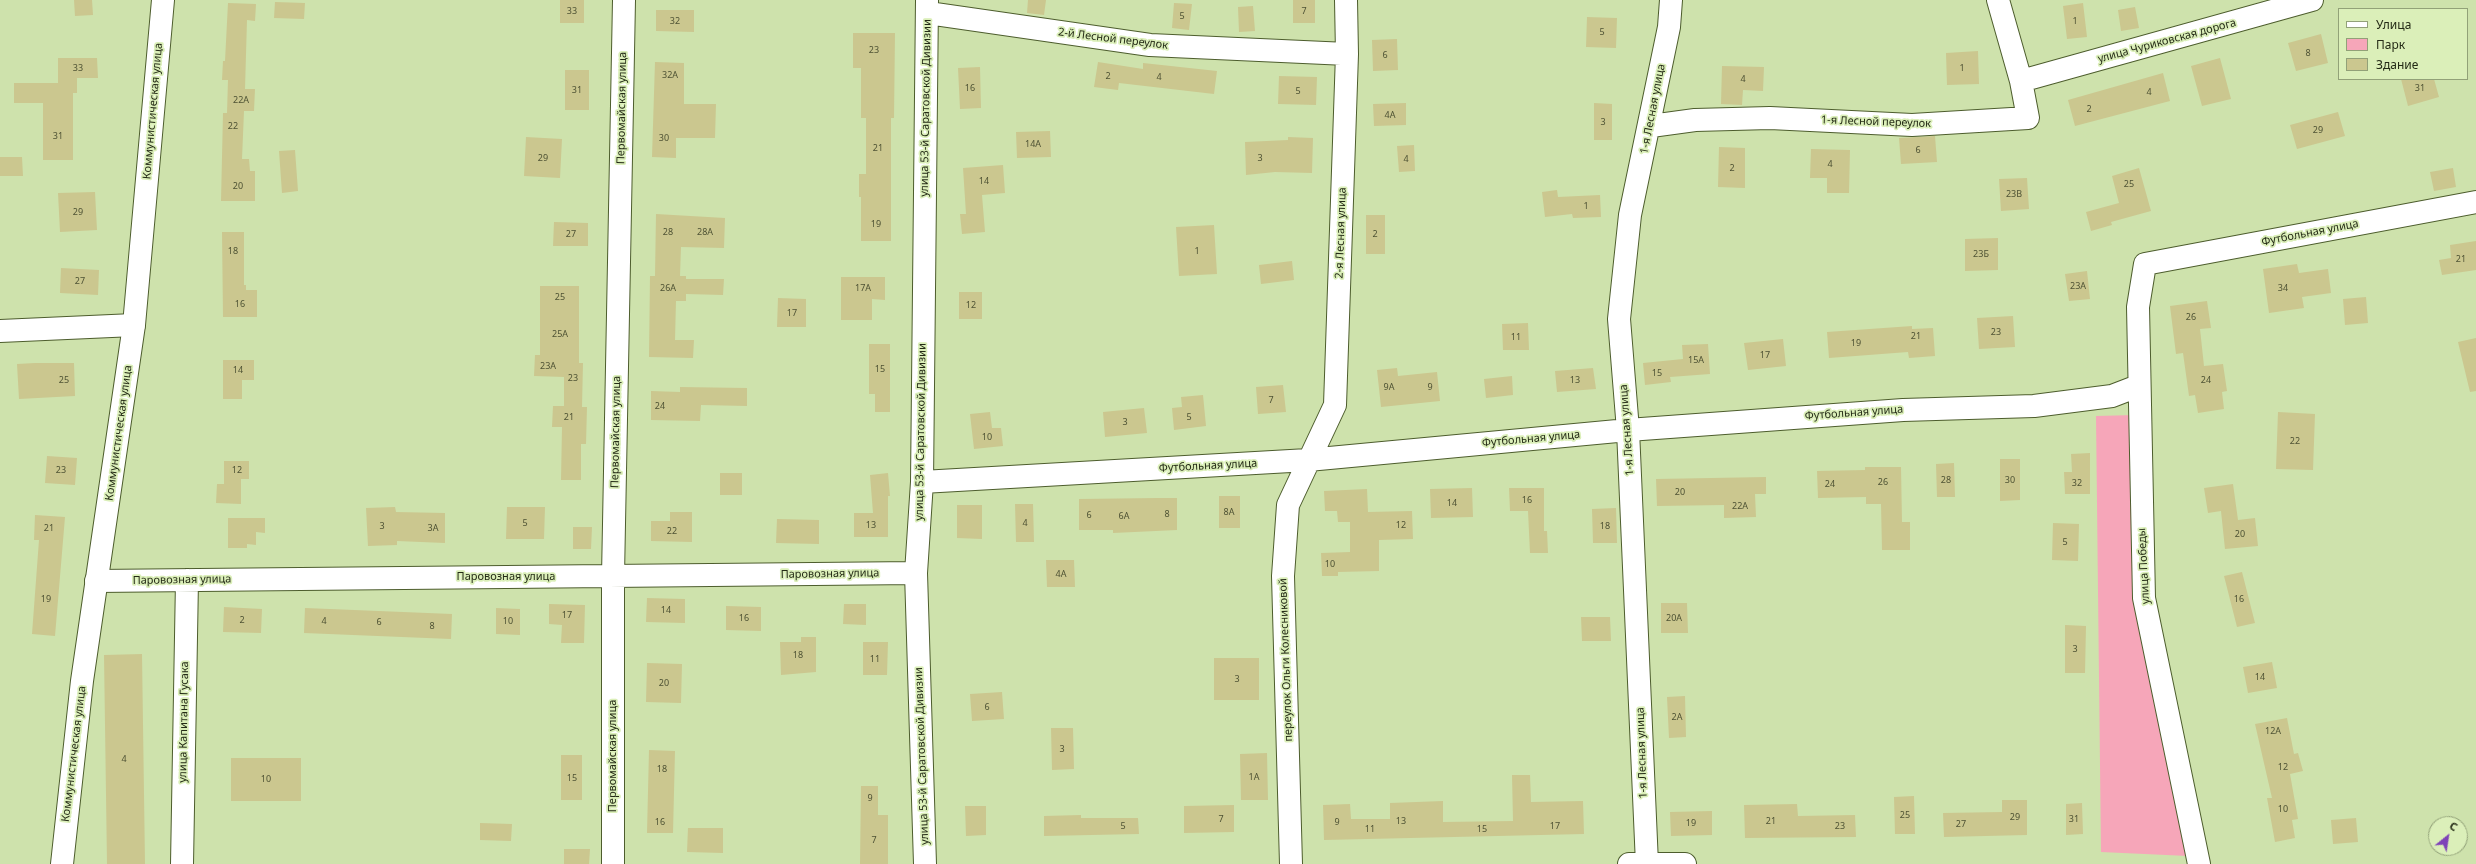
<!DOCTYPE html>
<meta charset="utf-8">
<style>
body{margin:0}
#map{position:relative;width:2476px;height:864px;overflow:hidden;background:#cee2ac;font-family:"Noto Sans",sans-serif}
canvas{display:block}
.legend{position:absolute;left:2338px;top:8px;width:130px;height:72px;box-sizing:border-box;background:#dbefb9;border:1px solid #92a178;margin:0;padding:5px 7px;list-style:none;font-size:12px;color:#242b16}
.legend li{display:flex;align-items:center;gap:8px;height:20px}
.legend b{width:20px;border:1px solid #92a178}
.north{position:absolute;left:2428px;top:816px;width:40px;height:40px;box-sizing:border-box;background:#dbefb9;border:1px solid #92a178;border-radius:50%;rotate:30deg;font-size:11px;font-weight:700;line-height:16px;text-align:center;color:#242b16}
.north::after{content:'';display:block;margin:auto;width:14px;height:18px;background:#7e42b8;clip-path:polygon(50% 0,100% 100%,50% 72%,0 100%)}
</style>
<div id="map">
<canvas width="2476" height="864"></canvas>
<ul class="legend">
<li><b style="height:5px;background:#fff"></b>Улица</li>
<li><b style="height:11px;background:#f6a6b9"></b>Парк</li>
<li><b style="height:11px;background:#cbc78f"></b>Здание</li>
</ul>
<div class="north">С</div>
</div>
<script>
const ctx = document.querySelector('canvas').getContext('2d');
ctx.lineJoin = 'round';
function paint(path, color) { ctx.fillStyle = color; ctx.fill(path, 'evenodd'); }
const toPath = rows => new Path2D(rows.map(r => 'M' + r).join(''));
function strokePath(path, color, width, dash) { ctx.strokeStyle = color; ctx.lineWidth = width; ctx.lineCap = dash ? 'butt' : 'round'; ctx.setLineDash(dash || []); ctx.stroke(path); }
function write(font, color, halo, rows, align = 'center') {
  ctx.font = font + ' "Noto Sans",sans-serif'; ctx.lineWidth = 3.5; ctx.setLineDash([]); ctx.textBaseline = 'middle'; ctx.strokeStyle = halo; ctx.fillStyle = color; for (const [text, x, y, turn = 0] of rows) {
    ctx.save(); ctx.translate(x, y); ctx.rotate((+turn || 0) * Math.PI / 180); ctx.textAlign = isNaN(turn) ? turn : align; if (halo) ctx.strokeText(text, 0, 0); ctx.fillText(text, 0, 0); ctx.restore();
  }
}
paint(toPath([
 [2135,415,2137,603,2188,856,2101,852,2096,416]
]), '#f6a6b9');
paint(toPath([
 [74,0,92,0,93,15,75,16],
 [560,0,584,0,584,23,560,23],
 [1028,0,1046,0,1044,15,1027,13],
 [1293,0,1315,0,1315,23,1293,23],
 [275,2,305,3,304,19,274,18],
 [228,3,256,4,255,21,247,20,245,89,255,89,254,111,244,111,242,159,249,159,250,171,255,171,255,201,221,201,223,113,227,113,228,80,222,80,223,61,225,61],
 [1174,3,1192,4,1189,30,1172,28],
 [2083,3,2087,37,2067,39,2063,6],
 [1253,6,1255,31,1239,32,1238,7],
 [2135,7,2139,28,2121,31,2118,10],
 [656,10,694,10,694,32,656,31],
 [1587,17,1617,18,1616,48,1586,47],
 [853,33,895,33,894,118,891,118,891,241,861,241,861,197,859,197,859,174,866,174,866,118,861,118,861,68,853,68],
 [2321,34,2328,63,2296,71,2288,43],
 [1397,39,1398,70,1373,71,1372,40],
 [1978,51,1979,84,1947,85,1946,53],
 [58,58,97,58,98,78,77,78,77,93,73,93,73,160,43,160,43,103,14,103,14,83,58,83],
 [2220,58,2231,99,2202,106,2191,66],
 [655,62,684,63,684,104,716,104,715,138,676,138,676,158,652,157],
 [1098,62,1143,69,1143,63,1217,71,1214,94,1119,83,1118,90,1094,87],
 [1722,66,1764,67,1763,91,1743,90,1742,105,1721,104],
 [980,67,981,108,960,109,958,68],
 [565,70,589,70,589,110,565,110],
 [2163,73,2170,101,2075,126,2068,100],
 [1279,76,1317,77,1316,105,1278,104],
 [2401,79,2434,79,2439,97,2408,106],
 [1406,103,1406,125,1374,126,1373,104],
 [1594,103,1612,104,1612,140,1594,140],
 [2338,112,2345,136,2297,149,2290,125],
 [1050,131,1051,157,1017,158,1016,132],
 [1935,136,1937,162,1901,164,1899,138],
 [526,137,562,139,560,178,524,176],
 [1288,137,1313,138,1312,173,1275,172,1246,175,1245,142,1288,140],
 [1414,145,1415,171,1399,172,1397,146],
 [1719,147,1745,148,1745,188,1718,187],
 [1811,149,1850,150,1849,193,1827,193,1827,178,1810,178],
 [295,150,298,191,282,193,279,151],
 [0,157,22,157,23,176,0,176],
 [1003,165,1005,193,982,195,985,232,962,234,960,214,966,214,963,168],
 [2139,168,2151,211,2111,222,2112,225,2091,231,2086,212,2119,203,2112,176],
 [2453,168,2456,187,2434,191,2430,172],
 [2027,178,2029,209,2001,211,1999,179],
 [1557,190,1558,197,1600,195,1601,217,1573,218,1572,214,1545,217,1542,192],
 [95,192,97,230,60,232,58,193],
 [656,214,725,218,724,248,681,247,680,276,686,276,686,279,724,279,723,295,686,294,686,301,676,301,675,340,694,340,693,358,649,357,650,276,655,276],
 [1366,215,1385,215,1385,254,1366,254],
 [554,222,588,223,588,246,553,246],
 [1214,225,1217,274,1179,276,1176,227],
 [222,232,244,232,244,285,246,285,246,290,257,290,257,317,223,317],
 [1998,238,1998,270,1965,271,1965,239],
 [2476,241,2476,270,2442,275,2439,260,2451,258,2450,245],
 [1292,261,1294,280,1261,284,1259,265],
 [2297,264,2299,273,2328,269,2331,293,2302,297,2304,308,2269,313,2263,269],
 [61,268,99,270,98,295,60,293],
 [2087,271,2090,299,2069,301,2065,274],
 [841,277,885,277,885,300,872,299,872,320,841,320],
 [540,286,579,286,579,363,583,363,582,407,587,407,586,444,581,444,581,480,561,480,562,427,552,427,553,406,564,406,564,377,534,376,535,355,540,355],
 [959,292,982,292,982,319,959,319],
 [2366,297,2368,323,2345,325,2343,299],
 [778,298,806,299,806,327,777,327],
 [2207,301,2211,328,2200,329,2204,366,2223,364,2227,391,2222,392,2224,409,2198,413,2195,395,2189,396,2183,353,2176,354,2170,306],
 [2013,316,2015,347,1979,349,1977,318],
 [1528,323,1529,350,1503,350,1502,324],
 [1912,326,1912,329,1933,328,1935,356,1909,358,1908,352,1829,358,1827,332],
 [2476,338,2476,391,2470,392,2458,342],
 [1783,339,1786,366,1748,370,1744,343],
 [869,344,890,344,890,412,875,412,875,394,869,394],
 [1708,344,1710,374,1670,377,1671,382,1645,385,1643,363,1683,359,1682,345],
 [223,360,254,360,254,380,242,380,242,399,223,399],
 [35,363,74,363,75,396,19,399,17,364],
 [1397,368,1398,376,1437,372,1440,401,1381,407,1377,370],
 [1593,368,1596,389,1557,392,1555,371],
 [1512,376,1513,395,1486,398,1484,379],
 [1283,385,1286,412,1258,414,1256,387],
 [680,387,747,388,747,406,701,405,700,421,651,420,651,391,680,392],
 [1203,395,1206,426,1174,430,1172,408,1182,407,1181,397],
 [1144,408,1147,433,1105,437,1103,412],
 [990,412,992,428,1001,428,1003,446,974,449,970,414],
 [2278,412,2315,414,2313,470,2276,469],
 [2090,453,2090,494,2065,494,2064,472,2072,472,2071,454],
 [47,456,77,458,75,485,45,483],
 [2000,459,2020,459,2020,500,2000,501],
 [224,461,249,461,249,479,241,479,241,504,216,503,217,484,224,484],
 [1954,463,1955,497,1937,497,1936,464],
 [1865,467,1901,467,1902,522,1910,522,1910,550,1882,550,1881,504,1866,504,1866,497,1818,498,1817,471,1865,470],
 [720,473,742,473,742,495,720,495],
 [888,473,890,496,888,496,888,537,854,537,854,513,873,513,870,475],
 [1766,477,1766,494,1755,494,1756,517,1724,518,1724,505,1657,506,1656,479],
 [2233,484,2238,520,2255,518,2258,546,2225,549,2221,511,2208,513,2204,488],
 [1472,488,1473,517,1431,518,1430,489],
 [1509,488,1544,488,1544,531,1547,531,1548,553,1530,553,1528,511,1510,511],
 [1367,489,1368,512,1412,511,1413,539,1379,540,1379,571,1338,572,1338,576,1322,576,1321,553,1350,552,1350,522,1338,522,1337,511,1325,511,1324,491],
 [1219,496,1240,496,1240,528,1219,528],
 [1157,498,1177,498,1177,530,1113,533,1113,530,1079,530,1079,499],
 [1015,504,1033,504,1034,542,1016,542],
 [957,505,982,505,982,539,957,538],
 [395,507,396,512,445,513,445,543,397,541,397,545,368,546,366,508],
 [507,507,545,507,544,539,506,539],
 [1616,508,1617,543,1593,543,1592,509],
 [670,512,692,512,692,542,651,541,651,521,670,521],
 [35,515,65,517,55,636,32,634,39,540,34,540],
 [228,518,265,518,265,533,256,532,256,545,247,544,247,548,228,548],
 [777,519,819,520,819,544,776,543],
 [2053,523,2079,524,2078,561,2052,560],
 [573,527,592,527,591,549,573,549],
 [1046,560,1074,560,1075,587,1047,587],
 [2242,572,2255,623,2237,627,2224,576],
 [647,598,685,599,685,623,646,622],
 [1661,603,1687,603,1688,633,1661,633],
 [549,604,585,605,584,643,561,643,562,625,549,624],
 [844,604,866,604,866,625,843,624],
 [726,606,761,607,761,631,726,630],
 [224,607,262,609,261,633,223,632],
 [305,608,452,614,451,639,304,633],
 [496,608,520,609,520,635,496,634],
 [1581,617,1610,617,1611,641,1582,641],
 [2065,625,2086,626,2085,673,2065,673],
 [801,637,816,637,816,672,781,675,780,642,801,642],
 [863,642,888,642,887,675,863,675],
 [142,654,145,864,107,864,104,655],
 [1214,658,1259,658,1259,700,1214,700],
 [2272,662,2277,688,2248,693,2243,667],
 [647,663,682,664,681,703,646,702],
 [1002,692,1004,719,972,721,970,694],
 [1685,696,1686,737,1669,738,1667,697],
 [2287,718,2294,754,2298,753,2303,771,2290,774,2298,819,2292,820,2295,838,2275,842,2267,798,2272,798,2255,724],
 [1051,728,1073,728,1074,769,1052,770],
 [649,750,675,751,673,833,647,833],
 [1267,753,1268,800,1241,800,1240,754],
 [561,755,582,755,582,800,561,800],
 [231,758,301,758,301,801,231,801],
 [1512,775,1530,775,1531,802,1583,801,1584,834,1324,840,1323,805,1350,804,1351,819,1390,819,1390,803,1443,801,1443,822,1513,821],
 [861,786,878,786,878,815,888,815,888,864,860,864],
 [1914,796,1915,834,1895,834,1894,797],
 [2002,800,2027,800,2027,835,1944,837,1943,813,2002,812],
 [2082,803,2083,834,2066,835,2066,804],
 [1797,804,1798,816,1855,815,1856,837,1745,838,1744,805],
 [1234,805,1234,832,1184,833,1184,806],
 [965,806,986,806,986,835,966,836],
 [1712,811,1712,835,1671,836,1670,812],
 [1081,815,1081,818,1138,818,1139,834,1044,836,1044,816],
 [2356,818,2358,842,2333,844,2331,820],
 [480,823,512,824,511,841,480,840],
 [688,828,723,828,723,853,687,852],
 [564,849,590,849,589,864,564,864]
]), '#cbc78f');
const minor = toPath([
 [928,13,1150,45,1347,54],
 [2021,81,2312,0],
 [1651,126,1695,120,1770,118,1912,125,2028,118,2021,81,1998,0],
 [0,331,134,325],
 [922,482,1308,460,1628,430,1903,410,2034,406,2112,396,2138,386],
 [96,581,916,573],
 [182,864,187,580],
 [613,864,613,576,624,0],
 [925,864,916,573,922,482,927,0],
 [1291,864,1283,576,1288,505,1335,405,1347,54,1346,0],
 [1629,864,1685,864],
 [1647,864,1628,430,1619,319,1630,215,1669,27,1671,0],
 [2199,864,2144,598,2138,307,2145,264,2476,202]
]);
const major = toPath([
 [62,864,82,681,134,325,163,0]
]);
strokePath(minor, '#4d5d2d', 24);
strokePath(major, '#4d5d2d', 24);
strokePath(minor, '#fff', 22);
strokePath(major, '#fff', 22);
write('9px', '#4e5234', null, [
 ["33",572,11],
 ["7",1304,11],
 ["5",1182,16],
 ["32",675,21],
 ["1",2075,21],
 ["5",1602,32],
 ["23",874,50],
 ["8",2308,53],
 ["6",1385,55],
 ["33",78,68],
 ["1",1962,68],
 ["32А",670,75],
 ["2",1108,76],
 ["4",1159,77],
 ["4",1743,79],
 ["16",970,88],
 ["31",2420,88],
 ["31",577,90],
 ["5",1298,91],
 ["4",2149,92],
 ["22А",241,100],
 ["2",2089,109],
 ["4А",1390,115],
 ["3",1603,122],
 ["22",233,126],
 ["29",2318,130],
 ["31",58,136],
 ["30",664,138],
 ["14А",1033,144],
 ["21",878,148],
 ["6",1918,150],
 ["29",543,158],
 ["3",1260,158],
 ["4",1406,159],
 ["4",1830,164],
 ["2",1732,168],
 ["14",984,181],
 ["25",2129,184],
 ["20",238,186],
 ["23В",2014,194],
 ["1",1586,206],
 ["29",78,212],
 ["19",876,224],
 ["28",668,232],
 ["28А",705,232],
 ["27",571,234],
 ["2",1375,234],
 ["18",233,251],
 ["1",1197,251],
 ["23Б",1981,254],
 ["21",2461,259],
 ["27",80,281],
 ["23А",2078,286],
 ["26А",668,288],
 ["17А",863,288],
 ["34",2283,288],
 ["25",560,297],
 ["16",240,304],
 ["12",971,305],
 ["17",792,313],
 ["26",2191,317],
 ["23",1996,332],
 ["25А",560,334],
 ["21",1916,336],
 ["11",1516,337],
 ["19",1856,343],
 ["17",1765,355],
 ["15А",1696,360],
 ["23А",548,366],
 ["15",880,369],
 ["14",238,370],
 ["15",1657,373],
 ["23",573,378],
 ["25",64,380],
 ["13",1575,380],
 ["24",2206,380],
 ["9А",1389,387],
 ["9",1430,387],
 ["7",1271,400],
 ["24",660,406],
 ["21",569,417],
 ["5",1189,417],
 ["3",1125,422],
 ["10",987,437],
 ["22",2295,441],
 ["23",61,470],
 ["12",237,470],
 ["28",1946,480],
 ["30",2010,480],
 ["26",1883,482],
 ["32",2077,483],
 ["24",1830,484],
 ["20",1680,492],
 ["16",1527,500],
 ["14",1452,503],
 ["22А",1740,506],
 ["8А",1229,512],
 ["8",1167,514],
 ["6",1089,515],
 ["6А",1124,516],
 ["5",525,523],
 ["4",1025,523],
 ["13",871,525],
 ["12",1401,525],
 ["3",382,526],
 ["18",1605,526],
 ["21",49,528],
 ["3А",433,528],
 ["22",672,531],
 ["20",2240,534],
 ["5",2065,542],
 ["10",1330,564],
 ["4А",1061,574],
 ["19",46,599],
 ["16",2239,599],
 ["14",666,610],
 ["17",567,615],
 ["16",744,618],
 ["20А",1674,618],
 ["2",242,620],
 ["4",324,621],
 ["10",508,621],
 ["6",379,622],
 ["8",432,626],
 ["3",2075,649],
 ["18",798,655],
 ["11",875,659],
 ["14",2260,677],
 ["3",1237,679],
 ["20",664,683],
 ["6",987,707],
 ["2А",1677,717],
 ["12А",2273,731],
 ["3",1062,749],
 ["4",124,759],
 ["12",2283,767],
 ["18",662,769],
 ["1А",1254,777],
 ["15",572,778],
 ["10",266,779],
 ["9",870,798],
 ["10",2283,809],
 ["25",1905,815],
 ["29",2015,817],
 ["7",1221,819],
 ["31",2074,819],
 ["13",1401,821],
 ["21",1771,821],
 ["16",660,822],
 ["9",1337,822],
 ["19",1691,823],
 ["27",1961,824],
 ["5",1123,826],
 ["17",1555,826],
 ["23",1840,826],
 ["11",1370,829],
 ["15",1482,829],
 ["7",874,840]
]);
write('11px', '#242b16', '#dbefb9', [
 ["2-й Лесной переулок",1113,39,7],
 ["улица Чуриковская дорога",2167,41,-15],
 ["Первомайская улица",622,108,-89],
 ["улица 53-й Саратовской Дивизии",926,108,-89],
 ["1-я Лесная улица",1653,109,-79],
 ["Коммунистическая улица",153,111,-85],
 ["1-я Лесной переулок",1876,122,2],
 ["2-я Лесная улица",1341,233,-88],
 ["Футбольная улица",2310,233,-11],
 ["Футбольная улица",1854,413,-4],
 ["1-я Лесная улица",1627,430,-94],
 ["Первомайская улица",616,432,-89],
 ["улица 53-й Саратовской Дивизии",921,432,-89],
 ["Коммунистическая улица",119,433,-82],
 ["Футбольная улица",1531,439,-5],
 ["Футбольная улица",1208,466,-3],
 ["улица Победы",2144,566,-93],
 ["Паровозная улица",830,574,-1],
 ["Паровозная улица",506,577],
 ["Паровозная улица",182,580,-1],
 ["переулок Ольги Колесниковой",1286,660,-92],
 ["улица Капитана Гусака",184,722,-89],
 ["1-я Лесная улица",1642,753,-92],
 ["Коммунистическая улица",74,754,-83],
 ["Первомайская улица",613,756,-90],
 ["улица 53-й Саратовской Дивизии",922,756,-92]
]);
</script>
